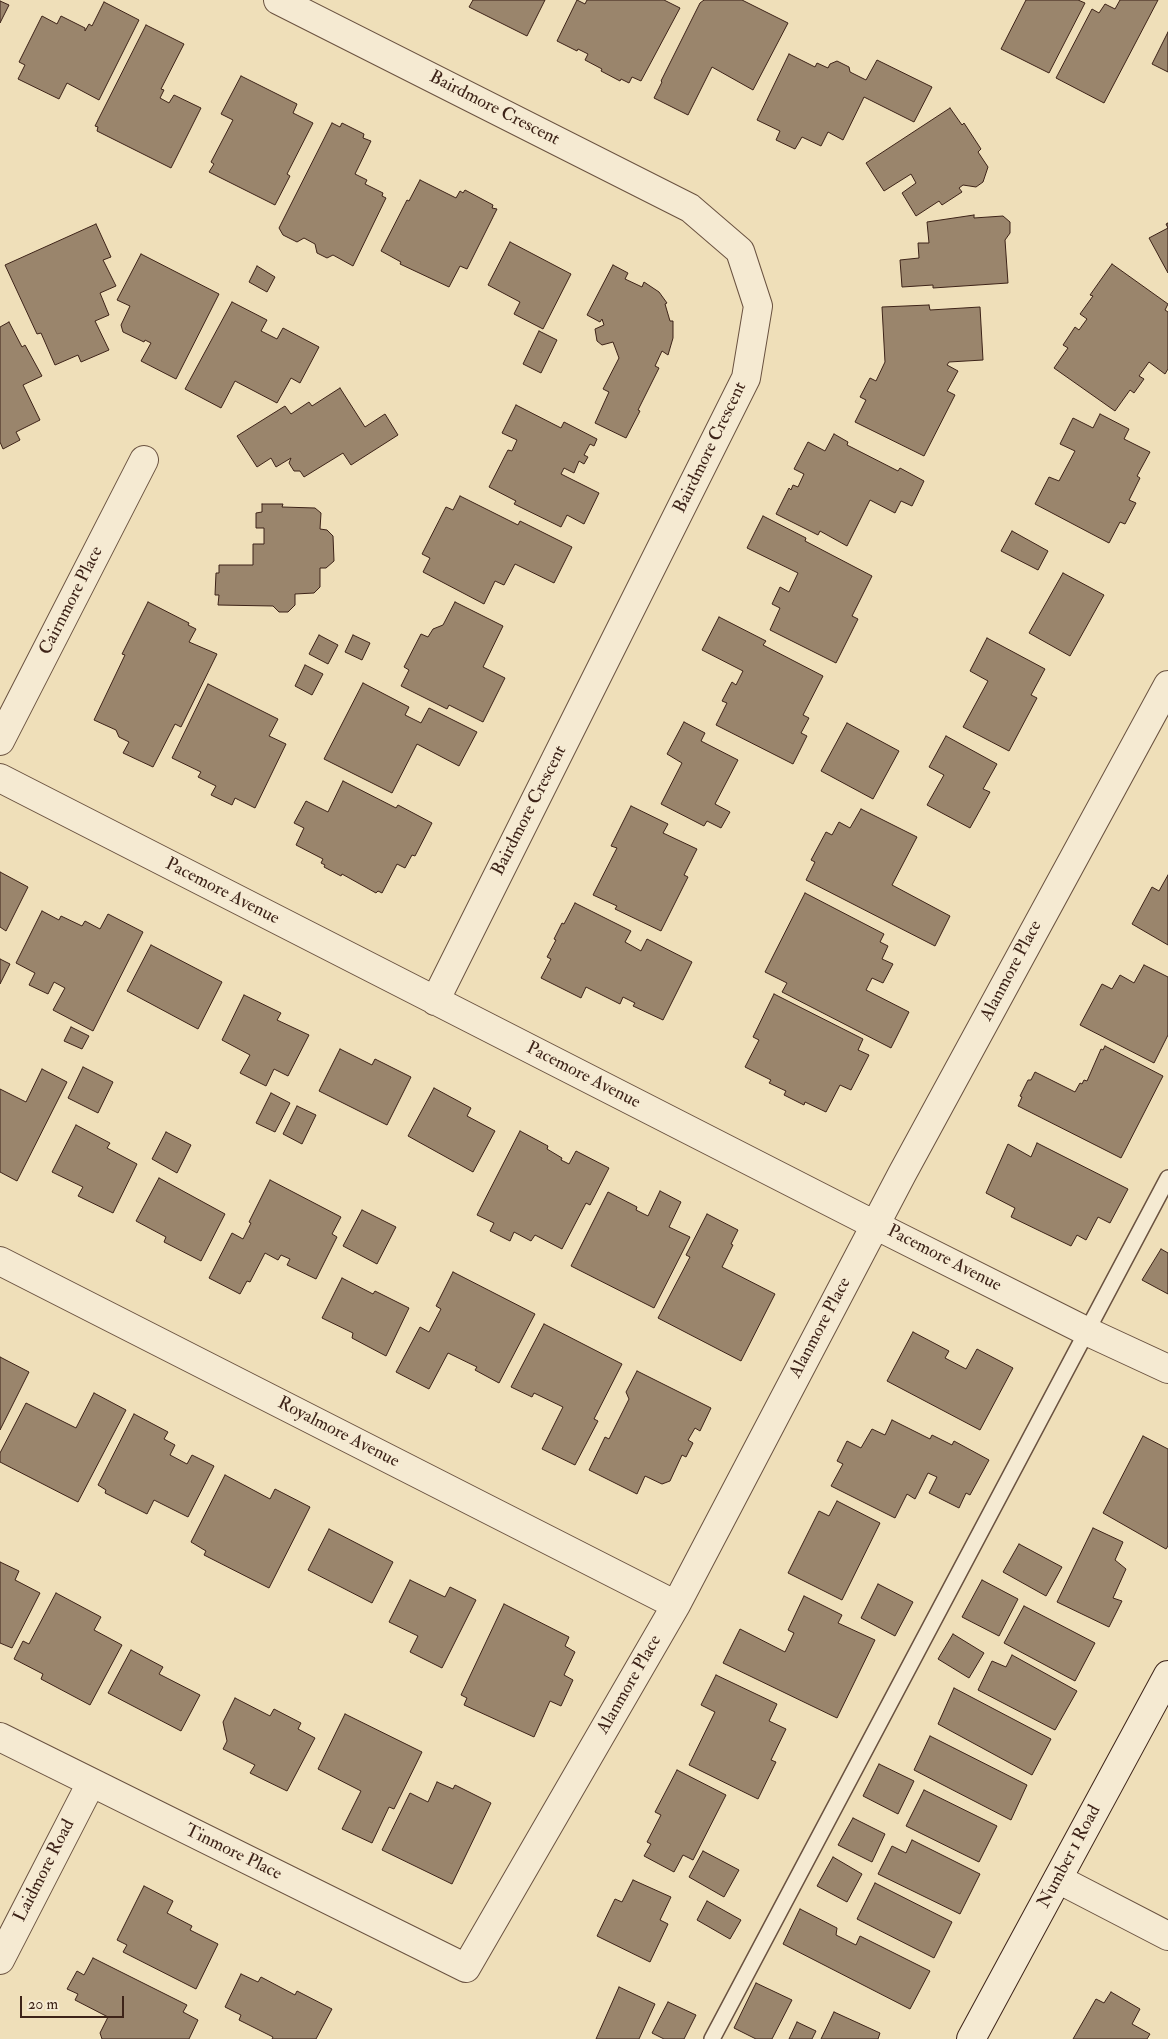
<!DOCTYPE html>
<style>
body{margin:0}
#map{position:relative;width:1168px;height:2039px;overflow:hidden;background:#efdfb9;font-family:"IM FELL Double Pica",serif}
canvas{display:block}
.scale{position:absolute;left:20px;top:1996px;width:104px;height:22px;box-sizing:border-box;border:2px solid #3d2318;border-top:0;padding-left:6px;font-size:15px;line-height:18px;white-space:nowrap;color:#3d2318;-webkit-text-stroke:4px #f5ead2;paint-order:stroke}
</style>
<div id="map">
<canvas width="1168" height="2039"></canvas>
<div class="scale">20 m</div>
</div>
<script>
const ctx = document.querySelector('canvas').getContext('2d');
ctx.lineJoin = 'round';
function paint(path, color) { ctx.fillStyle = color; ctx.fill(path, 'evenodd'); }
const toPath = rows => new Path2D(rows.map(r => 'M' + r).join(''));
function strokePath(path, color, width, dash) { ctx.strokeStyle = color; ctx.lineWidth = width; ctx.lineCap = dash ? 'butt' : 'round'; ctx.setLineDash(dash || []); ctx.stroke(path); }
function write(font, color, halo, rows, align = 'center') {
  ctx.font = font + ' "IM FELL Double Pica",serif'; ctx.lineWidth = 4; ctx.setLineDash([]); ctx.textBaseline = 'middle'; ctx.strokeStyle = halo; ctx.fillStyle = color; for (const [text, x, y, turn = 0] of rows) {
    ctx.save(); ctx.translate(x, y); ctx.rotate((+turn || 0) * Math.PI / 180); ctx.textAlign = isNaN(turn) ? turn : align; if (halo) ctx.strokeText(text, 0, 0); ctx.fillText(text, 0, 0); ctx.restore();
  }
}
const building = toPath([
 [473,0,545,0,527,36,469,7,473,0],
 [577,0,585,4,587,0,664,0,680,8,641,81,632,77,629,83,621,79,620,81,601,71,602,69,585,60,588,54,578,49,577,51,557,41,577,0],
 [704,0,742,0,788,23,753,90,712,67,688,115,654,98,662,82,661,81,700,3,704,0],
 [1026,0,1078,0,1085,3,1049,73,1001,49,1026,0],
 [1120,0,1158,0,1104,103,1056,78,1092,9,1099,13,1105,4,1115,9,1120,0],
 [0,1,9,5,0,23,0,1],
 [104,2,139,20,99,100,67,83,59,99,18,79,25,65,19,62,42,16,57,24,61,16,85,28,85,31,89,24,92,26,104,2],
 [146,25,184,44,161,89,164,90,160,98,169,103,174,95,201,108,171,168,97,131,98,127,95,126,146,25],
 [1168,32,1168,72,1152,64,1168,32],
 [789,54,815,67,817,63,828,68,830,64,837,61,849,67,850,72,866,80,877,60,932,87,914,122,864,97,843,140,828,132,821,146,802,137,795,149,776,140,780,131,757,120,789,54],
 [241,76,297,104,293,113,313,123,287,174,290,176,275,205,209,172,214,164,211,162,233,120,221,114,241,76],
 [950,108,962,125,964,123,981,149,978,152,988,167,983,182,976,187,963,185,959,188,962,192,942,205,939,201,916,216,902,193,916,183,911,174,884,191,866,163,950,108],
 [332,123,340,127,342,123,364,134,363,138,371,141,355,174,367,180,365,184,383,193,382,196,386,198,353,266,333,255,327,258,317,253,315,244,304,238,297,242,283,235,279,228,332,123],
 [420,180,456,198,460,191,463,193,465,190,493,205,492,208,497,209,467,269,460,266,449,287,400,264,401,262,381,251,407,200,409,201,420,180],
 [974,215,974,218,1003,216,1010,222,1010,233,1005,240,1008,283,933,288,933,285,902,287,900,260,919,258,918,243,929,243,927,222,974,215],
 [1168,223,1168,273,1149,238,1168,228,1166,224,1168,223],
 [96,224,111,257,103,260,116,286,100,293,109,315,95,321,109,350,81,362,78,355,55,365,41,333,37,334,5,265,96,224],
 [510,242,571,274,543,329,514,314,520,302,488,285,510,242],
 [141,254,219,294,176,379,141,361,151,343,145,340,144,342,123,332,121,325,130,306,117,300,141,254],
 [1112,264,1168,304,1165,310,1168,312,1168,369,1165,374,1149,362,1139,376,1144,379,1134,393,1130,390,1115,411,1054,368,1068,348,1063,345,1075,327,1079,330,1087,319,1080,314,1093,296,1090,295,1112,264],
 [613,265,628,273,625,279,642,287,644,282,659,292,667,303,665,304,670,321,673,321,673,338,668,355,662,351,655,366,659,368,638,410,640,411,626,438,595,423,609,392,603,389,619,358,613,342,602,345,597,341,595,329,604,325,602,319,600,322,587,315,613,265],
 [257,266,275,277,267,292,249,282,257,266],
 [232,302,267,320,261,331,277,339,283,328,319,347,300,383,291,378,277,403,235,381,221,408,185,389,232,302],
 [929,305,930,310,980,307,983,360,949,362,947,365,958,371,947,391,955,395,924,456,855,422,866,400,860,397,870,378,876,381,885,362,882,307,929,305],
 [9,322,22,347,25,345,42,376,23,385,40,420,16,432,20,440,3,449,0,442,0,327,9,322],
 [539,331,557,340,541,373,523,364,539,331],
 [340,388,365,427,385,414,398,435,351,465,343,453,304,477,300,471,294,471,289,463,291,458,276,467,271,458,257,467,237,436,285,406,291,414,309,402,312,406,340,388],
 [516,405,561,428,564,422,597,439,594,446,590,444,584,455,588,457,584,464,579,461,574,473,564,468,561,474,599,493,584,524,567,515,561,527,514,504,516,501,489,487,508,450,512,451,517,440,502,433,516,405],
 [1100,414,1129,429,1124,439,1150,452,1137,476,1140,478,1129,500,1136,503,1125,524,1120,522,1109,543,1035,504,1049,477,1059,481,1075,451,1060,444,1073,418,1093,428,1100,414],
 [834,434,848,442,847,445,898,471,900,468,924,481,912,506,901,501,895,513,870,500,847,546,820,531,818,535,776,514,789,488,791,490,793,485,798,487,804,474,794,469,808,442,825,451,834,434],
 [460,496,518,525,520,521,572,547,554,583,515,564,504,585,495,581,484,604,423,572,430,558,422,554,446,507,453,510,460,496],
 [262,504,283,504,282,507,315,508,321,513,320,529,327,530,333,536,334,561,326,568,320,568,320,587,314,593,295,594,295,605,288,612,279,612,273,606,218,605,219,595,215,595,216,573,219,573,219,565,253,565,253,544,264,544,264,528,256,528,256,513,262,512,262,504],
 [763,516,806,538,805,541,872,576,852,616,858,619,836,663,770,630,780,608,772,604,780,587,789,592,798,573,747,548,763,516],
 [1012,531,1048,551,1038,570,1001,551,1012,531],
 [1063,573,1104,595,1070,656,1029,633,1063,573],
 [148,602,189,623,188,625,196,629,189,642,217,654,181,727,175,724,153,767,123,753,129,742,119,737,116,730,94,720,125,655,122,654,148,602],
 [455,602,503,626,483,667,505,678,483,722,449,705,447,709,401,686,409,670,404,667,421,634,428,637,433,629,443,625,455,602],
 [719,617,766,641,763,645,823,676,803,715,809,718,801,733,807,736,793,764,716,725,727,703,722,701,732,682,736,685,743,671,702,650,719,617],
 [319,635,338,645,328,664,309,654,319,635],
 [353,635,370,643,362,660,345,652,353,635],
 [987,638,1045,669,1031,695,1037,698,1009,751,963,727,988,681,970,671,987,638],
 [305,665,323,674,312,695,295,686,305,665],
 [363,683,409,707,405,715,421,723,429,708,477,732,459,766,417,744,392,793,324,759,363,683],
 [208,684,278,719,269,736,286,744,255,808,235,798,232,805,211,795,216,786,198,777,201,772,172,758,208,684],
 [684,722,705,733,701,741,738,760,715,804,730,812,721,828,707,821,704,826,661,804,682,763,667,754,684,722],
 [847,723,899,751,873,799,821,771,847,723],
 [946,736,997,764,983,789,990,792,970,828,927,805,944,775,929,767,946,736],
 [343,781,396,808,398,805,432,823,415,856,412,855,405,868,397,864,382,893,378,891,376,893,342,874,341,876,324,867,325,865,321,863,323,859,296,845,304,828,294,823,306,801,328,812,343,781],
 [631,806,668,824,663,833,697,849,684,875,688,877,661,931,615,909,617,906,593,895,617,848,611,846,631,806],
 [861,809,917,837,892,885,950,916,935,946,806,880,815,862,811,860,826,832,832,835,839,822,850,828,861,809],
 [0,872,28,887,6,931,0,927,0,872],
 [1168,875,1168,945,1132,924,1152,887,1159,891,1168,875],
 [805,893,884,934,880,942,888,946,882,959,893,964,883,983,872,978,866,990,909,1012,891,1048,782,992,787,983,765,972,805,893],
 [575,903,631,931,625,942,641,951,647,939,692,962,663,1020,633,1006,635,1003,623,997,620,1004,586,987,581,998,541,978,551,959,547,957,556,940,554,939,562,923,564,924,575,903],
 [42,911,59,920,61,916,82,926,85,921,100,929,108,914,143,932,93,1031,53,1010,65,988,54,982,48,994,29,985,35,973,16,963,42,911],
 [151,945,222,982,198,1029,127,991,151,945],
 [0,959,10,964,0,984,0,959],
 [1144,965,1168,977,1168,1035,1154,1063,1080,1025,1102,984,1112,989,1120,975,1134,983,1144,965],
 [774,994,863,1039,858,1050,869,1055,851,1090,840,1085,826,1112,805,1102,804,1105,784,1095,786,1091,769,1083,771,1080,745,1067,759,1040,753,1037,774,994],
 [244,995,281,1013,277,1020,309,1035,288,1076,274,1069,266,1086,240,1073,250,1055,222,1040,244,995],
 [71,1027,89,1036,82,1049,64,1041,71,1027],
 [1105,1046,1163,1076,1121,1158,1018,1106,1022,1097,1020,1096,1028,1080,1031,1080,1035,1072,1075,1092,1080,1083,1082,1084,1084,1080,1087,1081,1101,1049,1103,1050,1105,1046],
 [340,1049,372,1065,375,1059,411,1077,387,1125,319,1091,340,1049],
 [83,1067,113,1082,98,1113,68,1098,83,1067],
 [42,1069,67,1082,17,1181,0,1172,0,1089,26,1102,42,1069],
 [434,1088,471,1108,467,1116,495,1131,473,1172,408,1136,434,1088],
 [271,1093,290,1103,275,1132,256,1123,271,1093],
 [297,1106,316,1115,302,1144,283,1134,297,1106],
 [76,1125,110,1143,107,1148,137,1164,113,1213,78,1196,83,1187,52,1172,76,1125],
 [520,1131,548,1146,547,1149,562,1158,561,1160,569,1164,576,1151,609,1168,590,1205,586,1203,562,1249,535,1235,531,1241,514,1232,510,1241,490,1231,494,1223,477,1215,520,1131],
 [166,1132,191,1145,177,1173,152,1159,166,1132],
 [1037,1143,1128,1189,1110,1223,1098,1217,1086,1240,1077,1235,1071,1246,1011,1217,1015,1208,986,1193,1008,1144,1031,1157,1037,1143],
 [159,1178,225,1214,201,1261,164,1242,166,1237,136,1221,159,1178],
 [270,1180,341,1217,332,1234,337,1237,316,1279,287,1265,290,1259,281,1255,278,1260,265,1253,250,1282,247,1281,240,1294,209,1278,232,1233,243,1239,251,1223,249,1222,270,1180],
 [660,1191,681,1202,669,1227,690,1237,654,1308,571,1266,608,1192,637,1207,636,1210,648,1216,660,1191],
 [362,1210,396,1227,377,1264,343,1246,362,1210],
 [707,1214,738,1230,731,1244,733,1245,722,1267,775,1294,741,1361,658,1318,690,1257,686,1255,707,1214],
 [1161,1249,1168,1253,1168,1294,1142,1280,1161,1249],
 [453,1272,535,1314,499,1383,475,1370,477,1367,448,1353,429,1389,396,1372,420,1327,429,1332,441,1309,436,1306,453,1272],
 [342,1278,373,1294,375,1291,409,1308,386,1356,352,1338,353,1333,322,1318,342,1278],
 [544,1324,622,1364,594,1419,598,1421,575,1465,542,1449,563,1407,534,1393,532,1397,511,1387,544,1324],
 [913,1332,949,1351,945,1358,966,1369,977,1349,1013,1368,980,1430,887,1381,913,1332],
 [0,1357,29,1372,0,1430,0,1357],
 [637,1371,711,1408,700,1431,695,1428,688,1440,693,1443,686,1457,682,1455,670,1481,662,1484,645,1476,637,1494,589,1470,605,1437,609,1439,629,1399,626,1392,637,1371],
 [94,1393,126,1410,78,1502,0,1462,0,1453,26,1403,76,1428,94,1393],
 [134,1414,168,1432,164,1439,175,1445,170,1455,187,1464,192,1455,214,1466,188,1517,154,1500,147,1514,105,1493,106,1490,98,1485,134,1414],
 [892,1420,930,1439,932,1435,952,1445,954,1441,989,1460,970,1495,966,1493,959,1508,929,1493,937,1477,928,1473,915,1499,907,1494,895,1518,831,1486,843,1464,837,1461,847,1441,861,1448,872,1429,885,1435,892,1420],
 [1143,1436,1168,1449,1168,1546,1166,1549,1103,1513,1143,1436],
 [225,1475,270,1499,275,1489,310,1507,269,1588,204,1555,206,1551,191,1542,225,1475],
 [837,1501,880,1523,842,1600,788,1573,819,1511,829,1516,837,1501],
 [1093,1528,1123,1542,1115,1560,1126,1569,1113,1598,1122,1601,1109,1627,1057,1602,1093,1528],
 [329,1529,393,1562,372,1603,308,1570,329,1529],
 [1019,1544,1062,1567,1046,1596,1003,1572,1019,1544],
 [0,1562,19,1571,15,1580,40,1593,12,1648,0,1643,0,1562],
 [410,1580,445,1597,450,1587,476,1600,442,1668,410,1652,418,1636,389,1622,410,1580],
 [982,1580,1018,1599,999,1636,962,1617,982,1580],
 [878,1584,913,1602,895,1636,861,1618,878,1584],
 [56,1593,101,1617,94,1630,122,1645,90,1705,41,1679,43,1674,14,1659,23,1641,29,1644,56,1593],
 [804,1596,842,1615,838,1623,875,1640,837,1718,723,1663,740,1629,785,1652,794,1633,788,1630,804,1596],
 [504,1604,569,1637,565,1646,575,1652,564,1675,573,1680,561,1706,550,1701,534,1737,464,1705,467,1698,461,1695,504,1604],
 [1024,1606,1095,1643,1075,1681,1004,1643,1024,1606],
 [953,1634,984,1653,969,1678,938,1659,953,1634],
 [131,1650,163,1667,159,1674,200,1695,181,1731,108,1693,131,1650],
 [1012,1655,1077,1691,1055,1730,978,1690,992,1661,1006,1667,1012,1655],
 [716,1675,777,1704,769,1721,786,1729,771,1760,776,1762,758,1799,689,1765,715,1712,701,1705,716,1675],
 [954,1688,1051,1739,1032,1775,938,1724,954,1688],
 [235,1698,270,1716,274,1709,301,1723,298,1729,315,1738,287,1791,250,1773,255,1765,223,1749,227,1741,223,1722,235,1698],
 [345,1714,422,1752,394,1809,389,1807,372,1843,342,1829,361,1791,318,1769,345,1714],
 [930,1736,1027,1785,1011,1820,914,1770,930,1736],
 [879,1764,914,1781,898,1814,863,1796,879,1764],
 [677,1770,726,1795,693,1860,683,1855,674,1872,644,1856,651,1844,647,1842,661,1815,655,1812,677,1770],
 [437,1782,453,1789,455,1785,491,1803,452,1884,382,1850,410,1793,428,1802,437,1782],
 [924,1790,997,1826,979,1862,906,1826,924,1790],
 [853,1818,885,1834,872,1862,838,1845,853,1818],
 [912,1840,980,1874,960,1914,878,1874,892,1846,906,1853,912,1840],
 [703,1851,739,1870,724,1897,689,1877,703,1851],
 [833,1857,862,1874,847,1902,817,1886,833,1857],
 [633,1880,671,1897,660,1920,668,1924,650,1962,597,1936,615,1899,622,1902,633,1880],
 [875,1883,952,1922,934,1958,857,1919,875,1883],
 [144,1886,173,1901,167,1913,192,1926,190,1930,218,1944,196,1989,123,1952,127,1945,117,1940,144,1886],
 [707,1901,741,1920,730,1939,697,1920,707,1901],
 [800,1909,837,1928,836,1935,856,1945,860,1936,930,1971,910,2009,783,1944,800,1909],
 [93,1958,187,2005,183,2012,198,2020,189,2039,102,2039,100,2033,108,2017,75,2000,78,1994,67,1989,77,1971,84,1975,93,1958],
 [241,1974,258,1982,261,1977,295,1995,297,1991,332,2009,316,2039,272,2039,273,2037,239,2020,241,2015,225,2007,241,1974],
 [756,1983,792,2000,772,2039,756,2039,734,2028,756,1983],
 [619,1987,655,2004,639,2039,596,2039,619,1987],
 [1111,1992,1140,2009,1132,2024,1150,2034,1147,2039,1073,2039,1096,1999,1104,2003,1111,1992],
 [668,2002,696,2015,684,2039,664,2039,652,2033,668,2002],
 [834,2012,880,2033,878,2039,821,2039,834,2012],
 [797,2022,816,2031,812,2039,789,2039,797,2022]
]);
paint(building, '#9a856c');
strokePath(building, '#3d2318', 1);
const service = toPath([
 [712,2039,1168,1178]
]);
const minor = toPath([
 [278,0,690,208,740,251,758,306,746,378,435,1001],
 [0,741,144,460],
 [0,778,875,1225,1086,1331,1168,1369],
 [0,1261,676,1605],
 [0,1737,466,1968,676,1605,902,1174,1168,685],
 [1058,1879,1168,1936],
 [0,1960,91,1783]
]);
const secondary = toPath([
 [971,2039,1168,1675]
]);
strokePath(service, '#6a5240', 18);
strokePath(minor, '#6a5240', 30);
strokePath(secondary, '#3d2318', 30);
strokePath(service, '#f5ead2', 15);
strokePath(minor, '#f5ead2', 28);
strokePath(secondary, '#f5ead2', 28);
write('18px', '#3d2318', '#f5ead2', [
 ["Bairdmore Crescent",494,109,27],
 ["Bairdmore Crescent",711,448,-64],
 ["Cairnmore Place",72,601,-63],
 ["Bairdmore Crescent",530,811,-63],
 ["Pacemore Avenue",222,892,27],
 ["Alanmore Place",1012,971,-62],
 ["Pacemore Avenue",583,1076,27],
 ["Pacemore Avenue",944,1259,27],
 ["Alanmore Place",821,1328,-62],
 ["Royalmore Avenue",338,1433,27],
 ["Alanmore Place",630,1685,-60],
 ["Tinmore Place",233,1853,26],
 ["Number 1 Road",1070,1857,-62],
 ["Laidmore Road",45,1871,-63]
]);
</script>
